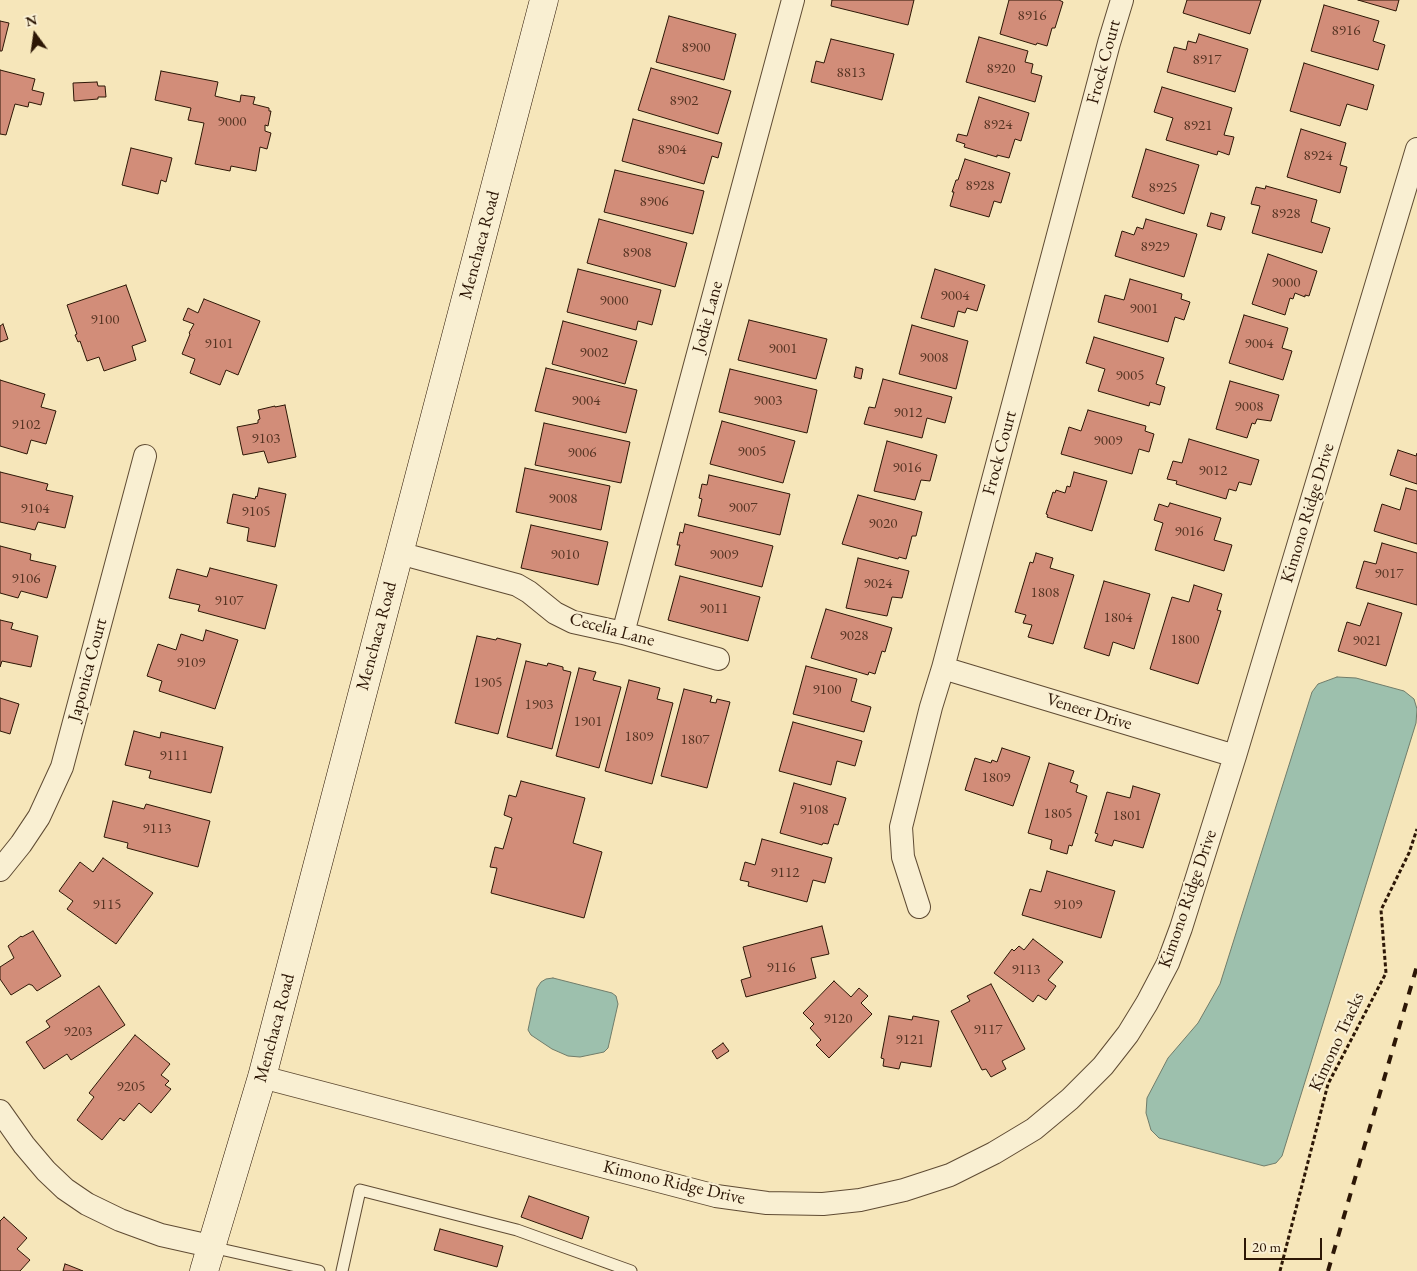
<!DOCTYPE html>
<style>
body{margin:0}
#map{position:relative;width:1417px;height:1271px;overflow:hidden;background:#f6e6ba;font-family:"EB Garamond",serif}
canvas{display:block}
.north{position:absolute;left:10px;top:10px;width:50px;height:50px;-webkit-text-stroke:4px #f9efd2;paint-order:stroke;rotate:346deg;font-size:14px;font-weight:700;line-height:20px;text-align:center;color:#2d1706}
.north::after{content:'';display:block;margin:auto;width:18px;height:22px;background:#2d1706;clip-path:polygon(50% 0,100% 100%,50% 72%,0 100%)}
.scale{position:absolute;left:1244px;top:1238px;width:78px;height:22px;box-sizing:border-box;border:2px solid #2d1706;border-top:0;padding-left:6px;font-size:15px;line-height:18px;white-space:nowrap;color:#2d1706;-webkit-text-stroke:4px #f9efd2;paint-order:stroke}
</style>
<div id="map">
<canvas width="1417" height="1271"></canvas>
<div class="north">N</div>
<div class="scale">20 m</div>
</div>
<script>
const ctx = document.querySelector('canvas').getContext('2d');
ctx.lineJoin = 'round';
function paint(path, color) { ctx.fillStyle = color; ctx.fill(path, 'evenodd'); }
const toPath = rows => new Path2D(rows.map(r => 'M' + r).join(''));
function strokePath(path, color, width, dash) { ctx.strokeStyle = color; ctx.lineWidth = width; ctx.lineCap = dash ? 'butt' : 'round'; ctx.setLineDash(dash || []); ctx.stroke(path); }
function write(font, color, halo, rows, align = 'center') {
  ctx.font = font + ' "EB Garamond",serif'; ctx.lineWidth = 4.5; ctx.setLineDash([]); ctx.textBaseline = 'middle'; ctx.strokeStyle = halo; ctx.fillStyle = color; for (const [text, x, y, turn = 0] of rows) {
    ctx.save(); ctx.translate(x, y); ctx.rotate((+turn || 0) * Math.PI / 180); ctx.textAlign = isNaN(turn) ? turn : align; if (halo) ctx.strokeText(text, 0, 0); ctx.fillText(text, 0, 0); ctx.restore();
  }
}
const water = toPath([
 [1337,677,1356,678,1404,691,1414,699,1417,709,1416,723,1282,1156,1276,1163,1264,1166,1159,1138,1151,1130,1146,1113,1147,1098,1168,1058,1198,1023,1220,984,1312,692,1318,684,1337,677],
 [553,978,612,993,616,996,618,1004,608,1048,604,1052,580,1057,568,1056,552,1049,531,1035,528,1030,537,988,541,982,546,979,553,978]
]);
paint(water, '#9dc0ad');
strokePath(water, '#707c6a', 1);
const building = toPath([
 [832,0,914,0,908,25,831,6,832,0],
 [1009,0,1059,0,1063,2,1055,28,1052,28,1047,46,1037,43,1036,45,1000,34,1009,0],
 [1187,0,1261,0,1250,34,1183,13,1187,0],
 [1358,0,1399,0,1396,11,1358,0],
 [1324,5,1379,21,1373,41,1385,45,1378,70,1311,51,1324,5],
 [669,16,736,34,724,80,656,62,669,16],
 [0,21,9,23,2,51,0,51,0,21],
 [1199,34,1248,49,1235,92,1167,72,1174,47,1186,50,1188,41,1196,43,1199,34],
 [979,37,1028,51,1025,62,1033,64,1031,73,1042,76,1035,102,966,82,979,37],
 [831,39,894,54,882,100,811,82,816,61,824,63,831,39],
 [1304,63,1374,85,1367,110,1347,104,1340,126,1290,111,1304,63],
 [651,68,731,91,718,134,638,110,651,68],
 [0,70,35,79,32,90,44,93,41,105,29,102,28,107,15,104,6,135,0,134,0,70],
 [161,71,218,82,215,96,240,102,241,95,255,97,253,104,269,108,269,111,271,111,268,126,265,125,265,131,271,133,267,149,260,147,256,171,231,166,230,171,195,164,204,123,188,120,191,108,155,100,161,71],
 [97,82,98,86,105,86,106,97,98,97,98,99,74,101,73,83,97,82],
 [1162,87,1232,108,1224,135,1234,137,1229,155,1218,151,1217,155,1166,140,1173,118,1154,112,1162,87],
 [979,97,1029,113,1021,141,1015,139,1009,158,997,155,997,157,964,147,965,144,956,141,958,134,967,136,979,97],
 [633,119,722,143,718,158,712,156,704,184,622,161,633,119],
 [1301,129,1346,143,1340,165,1347,167,1340,193,1287,177,1301,129],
 [131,148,172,158,166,182,161,180,158,194,122,185,131,148],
 [1146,149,1199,165,1184,214,1132,197,1146,149],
 [965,159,1010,173,1001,203,994,201,989,217,950,206,954,192,952,192,956,180,958,180,965,159],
 [615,170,704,191,693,234,604,212,615,170],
 [1266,186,1317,200,1311,222,1330,228,1322,253,1252,233,1260,206,1251,204,1256,187,1265,189,1266,186],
 [1211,213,1225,217,1221,230,1207,226,1211,213],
 [599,219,687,243,675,287,587,263,599,219],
 [1146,219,1197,234,1184,277,1115,256,1122,231,1134,235,1137,227,1143,229,1146,219],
 [1268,254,1317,271,1309,296,1305,295,1305,297,1295,293,1293,299,1290,298,1285,315,1252,304,1268,254],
 [578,269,661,290,652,325,638,321,636,330,567,312,578,269],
 [935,269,985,285,977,311,967,308,965,313,958,311,954,327,921,318,935,269],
 [1130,279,1182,294,1181,299,1190,302,1184,320,1175,317,1168,342,1098,322,1105,295,1124,300,1130,279],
 [126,285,146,341,132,346,136,360,104,371,99,357,87,361,80,341,78,342,75,335,77,334,67,305,126,285],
 [204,299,260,321,238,375,226,370,220,385,190,373,195,359,182,354,190,334,189,333,194,324,183,320,188,308,198,313,204,299],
 [1244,315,1288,328,1282,348,1292,351,1283,380,1229,363,1244,315],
 [749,320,827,339,816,379,738,360,749,320],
 [563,321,637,341,625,384,552,364,563,321],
 [3,324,8,339,0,342,0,326,3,324],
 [912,325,968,341,956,389,899,374,912,325],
 [1094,337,1164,358,1156,384,1165,387,1160,405,1150,402,1149,406,1098,391,1105,369,1086,363,1094,337],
 [856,367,863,369,861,379,854,377,856,367],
 [546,368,637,390,626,433,535,411,546,368],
 [730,369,817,390,807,433,719,412,730,369],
 [883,379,952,397,945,423,927,418,922,438,864,424,869,407,875,408,883,379],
 [0,380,45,394,41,407,56,411,46,444,31,440,27,454,0,446,0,380],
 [1230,381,1279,395,1271,421,1257,419,1255,424,1252,423,1247,438,1216,429,1230,381],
 [285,405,296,457,268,463,264,451,243,455,237,427,258,423,258,420,260,419,258,410,275,406,275,407,285,405],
 [1088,410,1146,426,1145,431,1154,434,1149,452,1139,449,1132,474,1061,454,1069,427,1081,431,1088,410],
 [722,421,795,441,783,483,710,464,722,421],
 [544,423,630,442,621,483,535,465,544,423],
 [1189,439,1259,460,1251,485,1239,482,1236,491,1229,489,1226,499,1176,484,1177,481,1167,479,1173,461,1182,463,1189,439],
 [887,441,937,455,930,481,921,480,915,500,874,491,887,441],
 [1398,450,1416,456,1417,453,1417,484,1390,475,1398,450],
 [525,468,610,486,601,530,516,512,525,468],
 [0,472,48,484,46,490,73,496,65,528,38,522,35,530,0,522,0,472],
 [1074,472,1107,481,1092,531,1047,517,1048,515,1046,514,1053,492,1055,493,1056,490,1065,493,1067,486,1070,487,1074,472],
 [709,475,790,494,780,535,698,516,702,499,699,498,702,484,707,485,709,475],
 [259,488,286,494,275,547,247,541,249,528,227,523,233,494,255,499,256,496,257,497,259,488],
 [1406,488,1417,491,1417,544,1374,531,1382,504,1400,510,1406,488],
 [858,495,922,512,916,536,912,536,906,559,899,557,898,559,842,544,858,495],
 [1170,503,1221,518,1214,540,1232,545,1224,571,1155,550,1163,523,1154,520,1159,504,1168,507,1170,503],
 [685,524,773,546,762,587,675,565,680,545,677,545,680,532,683,533,685,524],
 [531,525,608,542,598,585,521,568,531,525],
 [1382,543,1417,553,1417,605,1356,588,1364,561,1376,564,1382,543],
 [0,546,31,554,30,560,56,566,47,598,21,591,18,598,0,593,0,546],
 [1036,553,1053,558,1050,568,1074,575,1053,644,1028,637,1032,625,1023,623,1026,615,1015,612,1030,562,1033,563,1036,553],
 [858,558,909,571,902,598,892,597,887,616,846,608,858,558],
 [210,568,277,585,265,629,198,611,200,605,169,598,177,569,207,577,210,568],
 [680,576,760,597,748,641,668,620,680,576],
 [1104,581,1150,594,1134,649,1113,642,1109,656,1084,648,1104,581],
 [1194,585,1222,594,1217,610,1221,611,1198,684,1150,669,1172,597,1189,602,1194,585],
 [1368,603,1402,613,1386,666,1338,651,1347,622,1360,626,1368,603],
 [826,609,892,628,885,652,882,651,875,674,869,672,868,675,811,658,826,609],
 [0,620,13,623,11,629,38,636,31,667,2,661,0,667,0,620],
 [206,630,238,640,215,709,159,691,162,681,147,676,158,644,176,650,181,634,203,641,206,630],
 [477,636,496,640,497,638,521,644,498,734,455,723,477,636],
 [526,661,547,666,548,663,563,667,563,670,571,672,552,749,507,737,526,661],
 [806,666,857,679,851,701,871,707,864,732,793,714,806,666],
 [579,668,596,672,593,680,621,687,599,768,556,756,579,668],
 [629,680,660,688,657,699,673,703,652,784,605,771,629,680],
 [684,689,712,696,710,702,716,703,717,699,730,702,707,788,661,776,684,689],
 [0,698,19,704,10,734,0,731,0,698],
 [793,722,862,741,855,766,837,761,831,785,779,771,793,722],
 [134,731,160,738,161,732,223,747,211,793,149,778,151,771,125,765,134,731],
 [1002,748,1030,757,1013,806,965,790,975,758,991,763,992,760,997,762,1002,748],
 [1049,763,1074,771,1070,782,1078,785,1076,792,1087,796,1072,846,1069,845,1067,854,1050,849,1052,840,1028,833,1049,763],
 [521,781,585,798,573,843,602,852,584,918,491,893,497,868,490,867,495,847,503,849,512,818,504,815,509,795,516,797,521,781],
 [794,783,846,798,838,825,834,824,828,844,823,843,822,845,780,833,794,783],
 [1133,786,1160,794,1143,848,1114,840,1112,846,1095,841,1098,834,1095,833,1107,792,1130,798,1133,786],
 [113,801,144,809,146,804,210,821,198,867,127,848,128,843,104,837,113,801],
 [762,839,832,858,825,883,813,880,807,902,748,886,749,882,740,880,745,862,755,865,762,839],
 [103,858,153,893,116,944,67,909,73,901,59,891,80,862,93,872,103,858],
 [1047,871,1115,891,1101,938,1022,915,1030,889,1041,892,1047,871],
 [822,926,829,954,811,958,816,978,746,997,741,980,751,977,743,947,822,926],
 [33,931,61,976,37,991,32,985,31,985,29,984,11,995,0,979,0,967,14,958,8,946,21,936,22,937,33,931],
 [1033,939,1063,962,1048,980,1056,986,1046,1000,1038,995,1033,1002,994,973,1012,949,1014,951,1019,946,1024,950,1033,939],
 [834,981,851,997,859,988,868,996,861,1003,872,1014,829,1058,816,1045,821,1040,810,1028,814,1024,803,1013,834,981],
 [991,984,1025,1049,1002,1061,1006,1069,991,1077,986,1069,982,1070,951,1011,970,1001,967,996,991,984],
 [99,986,125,1025,71,1060,67,1054,44,1069,26,1042,50,1027,46,1021,99,986],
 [889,1016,912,1020,913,1016,939,1021,931,1067,901,1062,899,1069,883,1066,884,1059,881,1058,889,1016],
 [135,1035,170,1064,161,1075,169,1081,165,1085,171,1089,151,1113,139,1103,124,1121,120,1118,102,1140,77,1120,94,1097,89,1093,135,1035],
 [723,1043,729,1051,717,1059,712,1051,723,1043],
 [529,1196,589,1217,582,1239,521,1217,529,1196],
 [4,1217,27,1238,17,1249,30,1260,20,1271,0,1271,0,1221,4,1217],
 [440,1229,503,1246,497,1267,434,1250,440,1229],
 [65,1264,68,1265,83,1271,63,1271,65,1264]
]);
paint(building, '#d28d79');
strokePath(building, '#2d1706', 1);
const service = toPath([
 [211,1247,319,1271],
 [342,1271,360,1190,517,1230,631,1271]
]);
const minor = toPath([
 [399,553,517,585,529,592,555,613,573,622,623,633,718,659],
 [623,633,793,0],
 [943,668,1235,756],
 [0,870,21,844,39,817,62,767,145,456],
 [919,907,903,857,901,827,931,707,943,668,1109,43,1122,0],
 [262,1077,716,1196,767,1203,823,1204,860,1200,904,1190,950,1175,994,1153,1034,1129,1070,1099,1103,1066,1128,1034,1147,1003,1168,963,1181,928,1235,756,1417,149],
 [0,1111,24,1145,46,1171,65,1189,87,1204,120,1220,161,1235,210,1246]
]);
const secondary = toPath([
 [204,1271,262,1077,544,0]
]);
strokePath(service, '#5f4b33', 13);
strokePath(minor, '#5f4b33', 24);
strokePath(secondary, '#2d1706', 29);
strokePath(toPath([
 [1280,1271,1328,1084,1386,973,1381,910,1409,853,1417,829]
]), '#2d1706', 3, [4, 2.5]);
strokePath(service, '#f9efd2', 11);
strokePath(minor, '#f9efd2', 22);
strokePath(secondary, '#f9efd2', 28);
strokePath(toPath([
 [1328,1271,1417,966]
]), '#2d1706', 4, [9, 9]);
write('15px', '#563423', null, [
 ["8916",1032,16],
 ["8916",1346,31],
 ["8900",696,48],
 ["8917",1207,60],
 ["8920",1001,69],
 ["8813",851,73],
 ["8902",684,101],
 ["9000",232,122],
 ["8924",998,125],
 ["8921",1198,126],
 ["8904",672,150],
 ["8924",1318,156],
 ["8928",980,186],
 ["8925",1163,188],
 ["8906",654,202],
 ["8928",1286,214],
 ["8929",1155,247],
 ["8908",637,253],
 ["9000",1286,283],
 ["9004",955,296],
 ["9000",614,301],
 ["9001",1144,309],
 ["9100",105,320],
 ["9101",219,344],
 ["9004",1259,344],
 ["9001",783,349],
 ["9002",594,353],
 ["9008",934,358],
 ["9005",1130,376],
 ["9004",586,401],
 ["9003",768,401],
 ["9008",1249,407],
 ["9012",908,413],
 ["9102",26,425],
 ["9103",266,439],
 ["9009",1108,441],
 ["9005",752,452],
 ["9006",582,453],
 ["9016",907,468],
 ["9012",1213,471],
 ["9008",563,499],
 ["9007",743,508],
 ["9104",35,509],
 ["9105",256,512],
 ["9020",883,524],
 ["9016",1189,532],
 ["9010",565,555],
 ["9009",724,555],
 ["9017",1389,574],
 ["9106",26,579],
 ["9024",878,584],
 ["1808",1045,593],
 ["9107",229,601],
 ["9011",714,609],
 ["1804",1118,618],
 ["9028",854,636],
 ["1800",1185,640],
 ["9021",1367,641],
 ["9109",191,663],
 ["1905",488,683],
 ["9100",827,690],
 ["1903",539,705],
 ["1901",588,722],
 ["1809",639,737],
 ["1807",695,740],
 ["9111",174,756],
 ["1809",996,778],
 ["9108",814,810],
 ["1805",1058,814],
 ["1801",1127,816],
 ["9113",157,829],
 ["9112",785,873],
 ["9115",107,905],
 ["9109",1068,905],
 ["9116",781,968],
 ["9113",1026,970],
 ["9120",838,1019],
 ["9117",988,1030],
 ["9203",78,1032],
 ["9121",910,1040],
 ["9205",131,1087]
]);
write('18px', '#2d1706', '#f9efd2', [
 ["Frock Court",1104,62,-75],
 ["Menchaca Road",480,245,-75],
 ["Jodie Lane",708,317,-75],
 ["Frock Court",1000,453,-75],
 ["Kimono Ridge Drive",1308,513,-73],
 ["Cecelia Lane",612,630,15],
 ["Menchaca Road",377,636,-75],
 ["Japonica Court",88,670,-75],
 ["Veneer Drive",1089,712,17],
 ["Kimono Ridge Drive",1188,899,-71],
 ["Menchaca Road",275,1028,-75],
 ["Kimono Tracks",1337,1042,-65],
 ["Kimono Ridge Drive",674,1183,13]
]);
</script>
